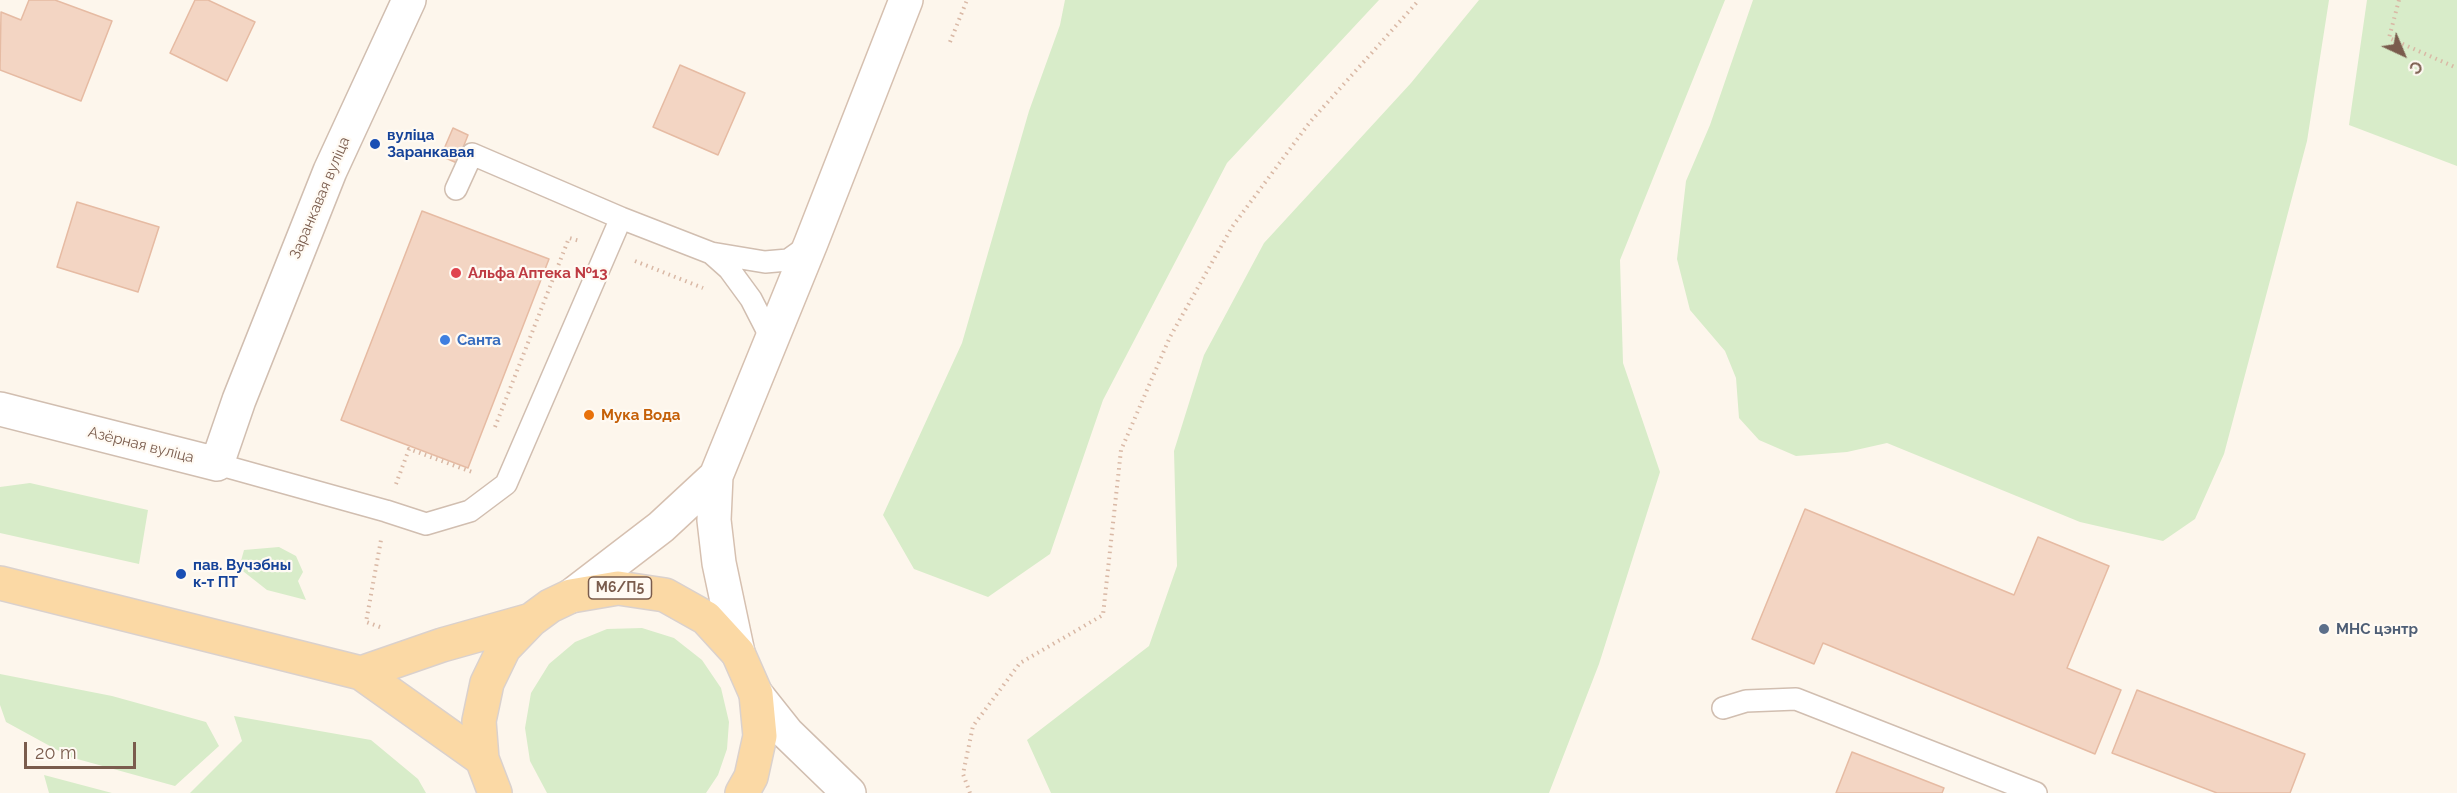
<!DOCTYPE html>
<meta charset="utf-8">
<style>
body{margin:0}
#map{position:relative;width:2457px;height:793px;overflow:hidden;background:#fdf6ec;font-family:Raleway,sans-serif}
canvas{display:block}
.north{position:absolute;left:2373px;top:24px;width:60px;height:60px;-webkit-text-stroke:4px #fffaf3;paint-order:stroke;rotate:136deg;font-size:16px;font-weight:700;line-height:24px;text-align:center;color:#7a5c4d}
.north::after{content:'';display:block;margin:auto;width:21px;height:27px;background:#7a5c4d;clip-path:polygon(50% 0,100% 100%,50% 72%,0 100%)}
.scale{position:absolute;left:24px;top:742px;width:112px;height:27px;box-sizing:border-box;border:3px solid #7a5c4d;border-top:0;padding-left:8px;font-size:18px;line-height:21px;white-space:nowrap;color:#7a5c4d;-webkit-text-stroke:4px #fffaf3;paint-order:stroke}
</style>
<div id="map">
<canvas width="2457" height="793"></canvas>
<div class="north">С</div>
<div class="scale">20 m</div>
</div>
<script>
const ctx = document.querySelector('canvas').getContext('2d');
ctx.lineJoin = 'round';
function paint(path, color) { ctx.fillStyle = color; ctx.fill(path, 'evenodd'); }
const toPath = rows => new Path2D(rows.map(r => 'M' + r).join(''));
function strokePath(path, color, width, dash) { ctx.strokeStyle = color; ctx.lineWidth = width; ctx.lineCap = dash ? 'butt' : 'round'; ctx.setLineDash(dash || []); ctx.stroke(path); }
function write(font, color, halo, rows, align = 'center') {
  ctx.font = font + ' Raleway,sans-serif'; ctx.lineWidth = 4.5; ctx.setLineDash([]); ctx.textBaseline = 'middle'; ctx.strokeStyle = halo; ctx.fillStyle = color; for (const [text, x, y, turn = 0] of rows) {
    ctx.save(); ctx.translate(x, y); ctx.rotate((+turn || 0) * Math.PI / 180); ctx.textAlign = isNaN(turn) ? turn : align; if (halo) ctx.strokeText(text, 0, 0); ctx.fillText(text, 0, 0); ctx.restore();
  }
}
paint(toPath([
 [1065,0,1379,0,1227,163,1103,400,1050,554,988,597,914,569,883,515,962,343,1029,111,1060,25],
 [1479,0,1725,0,1620,260,1623,363,1660,472,1599,664,1549,793,1051,793,1027,740,1149,646,1177,566,1174,451,1204,355,1264,243,1411,83],
 [1753,0,2329,0,2307,141,2224,454,2195,519,2163,541,2080,522,1887,443,1847,452,1796,456,1759,440,1739,418,1736,378,1725,351,1690,310,1677,259,1686,181,1710,125],
 [2367,0,2457,0,2457,166,2349,125],
 [30,483,148,510,139,564,0,533,0,487],
 [279,547,296,556,303,572,298,581,306,600,267,590,239,568,244,550],
 [642,628,674,638,702,660,721,688,729,722,727,749,718,775,706,793,547,793,530,761,525,728,531,693,549,664,575,642,607,629],
 [0,674,112,696,206,722,219,746,175,786,70,757,6,722,0,705],
 [234,716,371,740,418,779,426,793,190,793,242,741],
 [44,775,112,793,49,793]
]), '#d8ecc9');
const building = toPath([
 [29,0,55,0,112,21,81,101,0,70,1,12,21,20,29,0],
 [195,0,208,0,255,22,227,81,170,53,195,0],
 [680,65,745,93,718,155,653,127,680,65],
 [453,128,468,135,457,163,441,156,453,128],
 [77,202,159,227,138,292,57,267,77,202],
 [422,211,549,259,468,468,341,420,422,211],
 [1805,509,2014,595,2038,537,2109,566,2067,668,2121,690,2095,754,1823,643,1814,664,1752,639,1805,509],
 [2137,690,2305,754,2290,793,2217,793,2112,753,2137,690],
 [1852,752,1944,788,1942,793,1836,793,1852,752]
]);
paint(building, '#f3d5c3');
strokePath(building, '#e6bba3', 1.5);
const service = toPath([
 [456,189,472,154,621,218],
 [711,253,729,269,751,299,772,340],
 [217,464,386,511,426,524,470,511,506,484,621,218,711,253,765,262,788,260,809,245],
 [1723,708,1746,701,1796,699,2036,793]
]);
const minor = toPath([
 [0,409,217,464,239,400,330,171,409,0]
]);
const tertiary = toPath([
 [756,694,787,733,849,793]
]);
const secondary = toPath([
 [571,596,661,527,716,476],
 [738,653,719,563,714,520,716,476,811,243,906,0]
]);
const primary = toPath([
 [0,583,361,673,482,759],
 [361,673,442,645,531,620],
 [495,793,482,759,479,721,487,683,504,648,531,620,550,606,571,596,618,588,665,595,706,618,738,653,756,694,760,736,751,777,742,793]
]);
strokePath(service, '#d1beb0', 24);
strokePath(minor, '#d1beb0', 36);
strokePath(tertiary, '#d1beb0', 36);
strokePath(secondary, '#d6c0b0', 36);
strokePath(primary, '#dad1cd', 36);
strokePath(toPath([
 [2399,0,2389,38,2457,68],
 [950,42,967,0],
 [635,261,703,288],
 [495,427,569,238,580,241],
 [396,484,409,449,472,472],
 [380,627,366,622,381,540],
 [970,793,963,774,973,726,1020,663,1103,615,1121,450,1170,337,1232,227,1310,122,1419,0]
]), '#d9b8a5', 4, [1.5, 4.5]);
strokePath(service, '#fff', 21);
strokePath(minor, '#fff', 33);
strokePath(tertiary, '#fff', 33);
strokePath(secondary, '#fff', 33);
strokePath(primary, '#fbd9a5', 33);
for (const [x, y, r, color] of [
 [375,144,6,"#1a4fb4"],
 [456,273,6,"#e0444e"],
 [445,340,6,"#3f7fe0"],
 [589,415,6,"#e8710a"],
 [181,574,6,"#1a4fb4"],
 [2324,629,6,"#5c6f8a"]
]) { const dot = new Path2D(); dot.arc(x, y, r, 0, 2 * Math.PI); ctx.fillStyle = color; ctx.fill(dot); strokePath(dot, '#fffaf3', 2); }
for (const [x, y, w] of [
 [620,588,63]
]) { const box = new Path2D(); box.roundRect(x - w / 2, y - 11, w, 22, 4.5); ctx.fillStyle = '#fffaf3'; ctx.fill(box); strokePath(box, '#7a5c4d', 1.5); }
write('bold 14px', '#7a5c4d', null, [
 ["М6/П5",620,588]
]);
write('bold 15px', '#164399', '#fffaf3', [
 ["вуліца",387,135],
 ["Заранкавая",387,152],
 ["пав. Вучэбны",193,565],
 ["к-т ПТ",193,582]
], 'left');
write('15px', '#7a5c4d', '#fffaf3', [
 ["Заранкавая вуліца",320,198,-67],
 ["Азёрная вуліца",141,445,14]
]);
write('bold 15px', '#be3a42', '#fffaf3', [
 ["Альфа Аптека №13",468,273]
], 'left');
write('bold 15px', '#366cbe', '#fffaf3', [
 ["Санта",457,340]
], 'left');
write('bold 15px', '#c56008', '#fffaf3', [
 ["Мука Вода",601,415]
], 'left');
write('bold 15px', '#4e5e75', '#fffaf3', [
 ["МНС цэнтр",2336,629]
], 'left');
</script>
